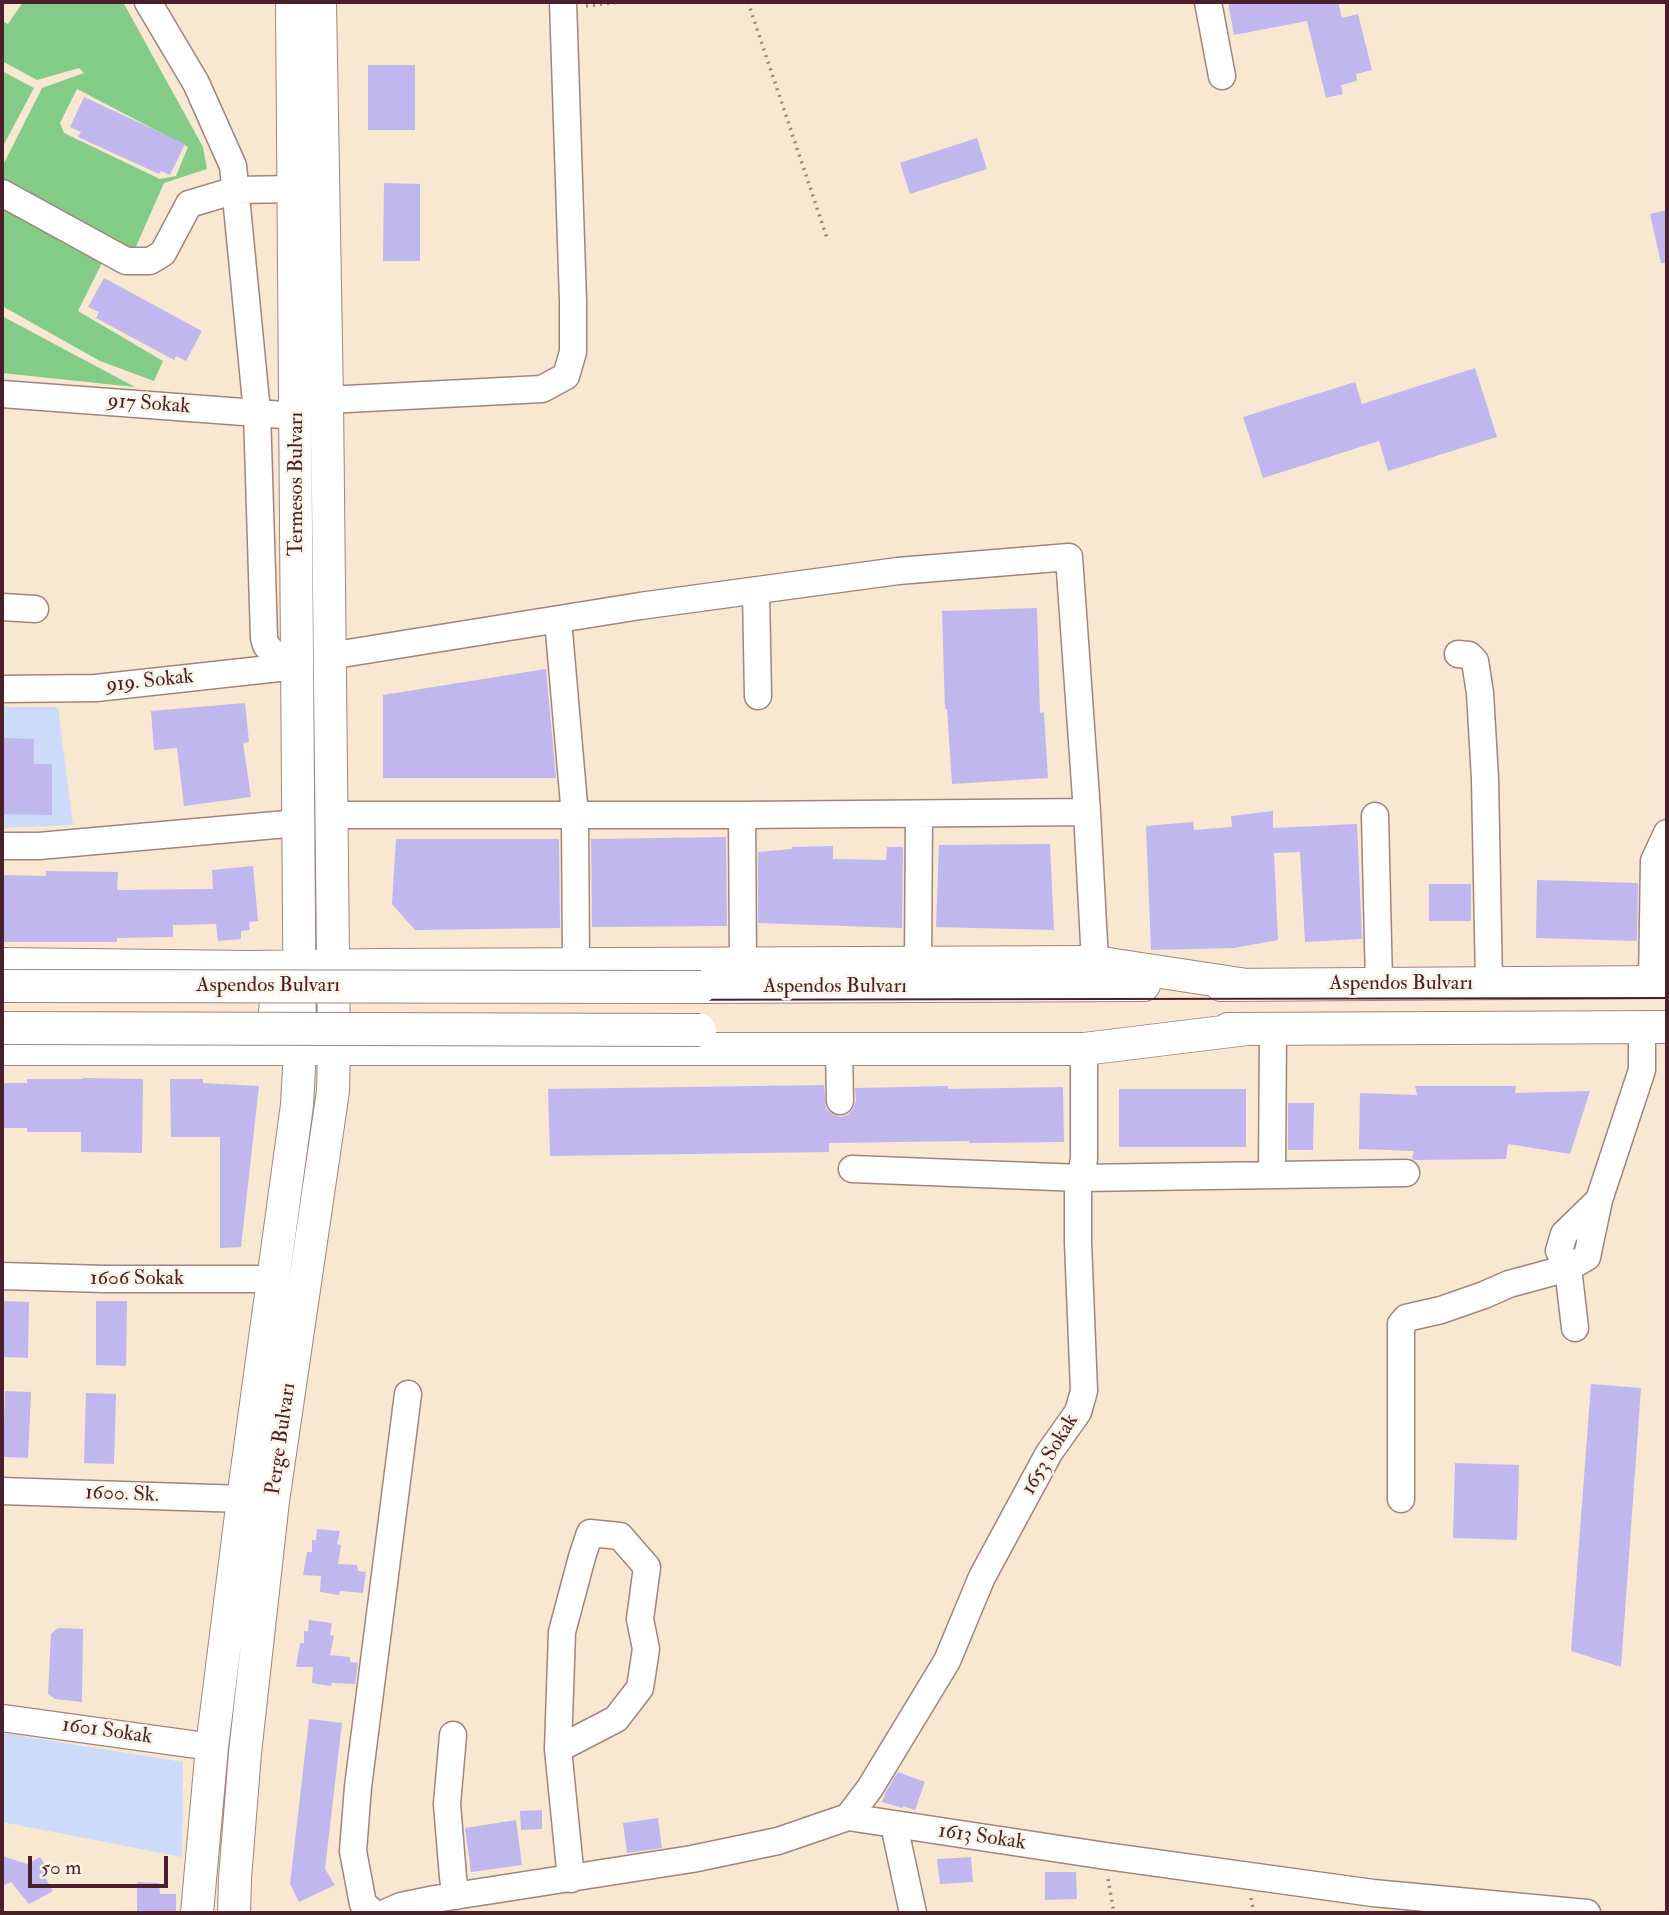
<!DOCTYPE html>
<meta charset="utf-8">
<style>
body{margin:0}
#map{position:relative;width:1669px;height:1915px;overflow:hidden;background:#f8e8d1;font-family:"IM FELL Double Pica",serif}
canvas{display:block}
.frame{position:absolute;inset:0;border:4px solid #4a1f2b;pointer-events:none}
.scale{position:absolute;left:28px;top:1856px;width:140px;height:32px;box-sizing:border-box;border:4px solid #4a1f2b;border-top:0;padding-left:9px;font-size:21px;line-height:24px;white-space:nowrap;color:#4a1f2b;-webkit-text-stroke:5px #fcf5e5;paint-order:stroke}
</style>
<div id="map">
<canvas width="1669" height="1915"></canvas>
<div class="frame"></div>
<div class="scale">50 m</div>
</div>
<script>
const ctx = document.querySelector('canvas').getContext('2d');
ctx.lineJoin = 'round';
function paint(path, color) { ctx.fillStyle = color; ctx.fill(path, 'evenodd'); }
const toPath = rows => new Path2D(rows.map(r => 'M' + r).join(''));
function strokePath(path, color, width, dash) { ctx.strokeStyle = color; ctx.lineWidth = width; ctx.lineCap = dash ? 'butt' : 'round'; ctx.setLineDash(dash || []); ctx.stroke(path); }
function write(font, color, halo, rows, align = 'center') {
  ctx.font = font + ' "IM FELL Double Pica",serif'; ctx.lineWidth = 5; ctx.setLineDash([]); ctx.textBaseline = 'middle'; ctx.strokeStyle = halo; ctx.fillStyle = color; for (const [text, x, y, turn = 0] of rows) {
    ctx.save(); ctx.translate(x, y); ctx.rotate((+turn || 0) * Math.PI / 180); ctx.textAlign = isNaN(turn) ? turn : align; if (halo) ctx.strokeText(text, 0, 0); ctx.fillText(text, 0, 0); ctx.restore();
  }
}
paint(toPath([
 [2,707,58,707,73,825,2,828],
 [2,1733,183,1762,182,1857,2,1822]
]), '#cbdbf9');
paint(toPath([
 [23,2,123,2,203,147,207,169,164,183,134,251,2,180,2,167,42,88,84,73,79,68,37,80,2,61,2,21,8,24],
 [77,89,188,147,176,176,160,179,64,133,60,123],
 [2,71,34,88,2,148],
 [5,205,103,261,78,311,163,361,154,381,100,361,2,306,2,213],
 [2,316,135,387,2,373]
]), '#83cc88');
paint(toPath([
 [1228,2,1338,2,1342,18,1358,14,1372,70,1356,74,1357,81,1341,85,1343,94,1326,98,1307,21,1234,35],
 [368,65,415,65,415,130,368,130],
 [84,97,185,144,170,175,161,171,159,174,78,137,81,132,70,127],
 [977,138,987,169,910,194,900,163],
 [384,183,420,184,420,261,383,261],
 [1667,210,1667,263,1661,263,1650,214],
 [104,278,202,331,186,361,176,356,174,360,96,318,99,312,88,307],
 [1475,368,1497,437,1388,471,1379,441,1263,478,1243,417,1355,382,1362,404],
 [1037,608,1040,713,1044,712,1048,778,952,784,947,709,945,709,942,611],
 [546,669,556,778,383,778,383,695],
 [245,703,249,742,243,743,251,797,184,806,177,748,154,750,151,711],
 [4,738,34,739,34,764,52,764,52,815,2,814,2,762,4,762],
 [1273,811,1273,828,1357,824,1362,939,1305,942,1300,852,1274,853,1278,940,1234,948,1151,950,1146,826,1193,822,1194,830,1232,827,1231,816],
 [726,837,727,926,592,927,591,839],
 [396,839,559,839,560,928,415,930,392,904],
 [1050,844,1054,930,936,927,939,845],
 [833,846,833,859,886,860,887,847,903,847,902,928,758,923,758,852,792,849,792,847],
 [253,866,258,921,249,922,250,930,241,931,241,939,218,941,216,924,173,925,173,937,117,938,117,942,2,942,2,875,46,876,46,871,118,872,117,890,213,889,212,870],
 [1537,880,1638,883,1637,941,1536,938],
 [1429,884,1471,884,1471,921,1429,921],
 [82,1078,143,1079,142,1153,81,1152,81,1132,27,1132,27,1128,2,1128,2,1083,27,1083,27,1079,82,1079],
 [170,1079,203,1079,203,1083,259,1086,241,1247,220,1248,220,1137,171,1137],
 [824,1085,826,1109,832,1114,840,1117,848,1115,853,1109,856,1101,855,1088,948,1086,948,1089,1063,1087,1064,1142,969,1143,969,1141,829,1143,829,1152,550,1156,548,1089],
 [1415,1086,1516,1086,1515,1093,1590,1091,1570,1154,1508,1144,1506,1159,1415,1160,1412,1159,1414,1151,1359,1149,1360,1093,1417,1095],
 [1119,1089,1246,1089,1246,1147,1119,1147],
 [1288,1103,1314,1103,1313,1150,1288,1150],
 [2,1301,29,1302,28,1358,2,1357],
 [96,1301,127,1301,126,1366,96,1365],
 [1591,1384,1641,1388,1621,1667,1571,1651],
 [5,1391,31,1392,28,1458,3,1457],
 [86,1393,116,1394,114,1464,84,1463],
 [1455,1463,1519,1465,1517,1540,1453,1538],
 [317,1529,340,1531,337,1544,341,1545,338,1564,357,1565,358,1571,366,1572,363,1593,340,1591,339,1595,320,1592,321,1576,303,1575,307,1552,312,1552,312,1540,316,1540],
 [309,1620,332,1623,330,1635,334,1636,330,1655,350,1657,350,1662,358,1663,355,1684,332,1683,331,1686,312,1683,313,1667,296,1667,300,1643,304,1643,304,1631,308,1631],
 [58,1628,83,1629,82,1702,55,1699,48,1694,51,1634],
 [309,1719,342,1723,325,1869,335,1885,299,1902,290,1884],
 [898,1772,925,1782,915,1810,903,1806,902,1808,882,1802,885,1793],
 [542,1810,542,1829,521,1830,520,1811],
 [658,1818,662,1848,627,1853,623,1823],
 [516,1820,522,1865,471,1872,465,1828],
 [2,1856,27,1864,40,1857,49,1871,44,1875,53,1891,29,1904,11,1882,2,1886],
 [971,1857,973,1882,940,1884,937,1859],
 [1045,1872,1076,1872,1077,1899,1045,1900],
 [137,1882,159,1883,160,1894,176,1894,176,1913,137,1913]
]), '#bfb7ee');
const minor = toPath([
 [148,2,196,83,233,166,257,412,264,638,266,645,274,654,297,666],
 [1208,2,1222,76],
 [2,193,126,261,150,261,163,253,189,204,236,190,295,189],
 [2,394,297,416],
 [327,400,542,389,566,376,573,352,573,301,563,2],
 [756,591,758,696],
 [2,607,35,609],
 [558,620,575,816,576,964],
 [1458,654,1469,655,1475,661,1480,693,1485,779,1489,983],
 [329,656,640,606,898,571,1069,557,1087,812,1095,962],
 [2,689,96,688,297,666],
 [331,815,742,815,1087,812],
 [742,815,743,964],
 [1375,816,1379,984],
 [2,846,39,846,298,823],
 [918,964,919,814],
 [1652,982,1654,861,1667,833],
 [839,1050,840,1101],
 [852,1169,1081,1178,1406,1173],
 [1272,1175,1273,1029],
 [1599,1200,1564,1234,1559,1251,1568,1268,1587,1257,1599,1200,1642,1070,1642,1027],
 [2,1276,105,1279,273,1279],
 [2,1491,243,1499],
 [1401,1499,1401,1324,1406,1318,1441,1310,1484,1295,1509,1284,1568,1268,1575,1328],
 [2,1718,212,1747],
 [453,1735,447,1804,453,1877,456,1896],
 [558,1749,616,1719,640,1688,646,1649,640,1619,647,1567,620,1536,590,1533,582,1557,562,1632,558,1749,571,1879],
 [848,1817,870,1788,947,1661,982,1577,1049,1453,1078,1412,1084,1391,1078,1242,1078,1190,1084,1159,1084,1049],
 [894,1825,913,1913],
 [374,1913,363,1904,353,1851,358,1787,408,1394],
 [385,1913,401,1906,435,1899,692,1859,778,1841,848,1817,1106,1856,1373,1893,1587,1913]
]);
const major = toPath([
 [2,964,251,967,380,965,1095,962,1240,984],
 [1221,985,1667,982],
 [701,987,1144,985],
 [1228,1029,1667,1027],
 [255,1046,263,1043,274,1023,276,1001,270,977,255,970],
 [2,1049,1084,1049,1247,1029],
 [197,1913,212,1747,243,1499,297,1105,300,1050,292,2],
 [234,1913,235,1878,245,1753,273,1501,333,1091,334,1050,327,400,320,2]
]);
strokePath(minor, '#a1847e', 29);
strokePath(major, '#a1847e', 34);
strokePath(toPath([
 [748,2,827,238],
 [586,6,620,2],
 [1108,1879,1114,1913],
 [1251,1898,1254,1913]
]), '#a1847e', 3.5, [2, 5]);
strokePath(minor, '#fff', 26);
strokePath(major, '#fff', 32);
strokePath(toPath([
 [2,1001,1667,998]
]), '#4a1f2b', 2);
const majorBridge = toPath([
 [2,986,701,987],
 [2,1028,700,1030]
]);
strokePath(majorBridge, '#a1847e', 34, []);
strokePath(majorBridge, '#fff', 32);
write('21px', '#4a1f2b', '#fcf5e5', [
 ["917 Sokak",149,405,4],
 ["Termesos Bulvarı",297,484,-90],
 ["919. Sokak",150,682,-6],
 ["Aspendos Bulvarı",1401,984],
 ["Aspendos Bulvarı",268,986],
 ["Aspendos Bulvarı",835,987],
 ["1606 Sokak",137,1279],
 ["Perge Bulvarı",282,1439,-82],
 ["1653 Sokak",1051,1455,-59],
 ["1600. Sk.",122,1495,2],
 ["1601 Sokak",107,1732,8],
 ["1613 Sokak",982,1838,8]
]);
</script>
